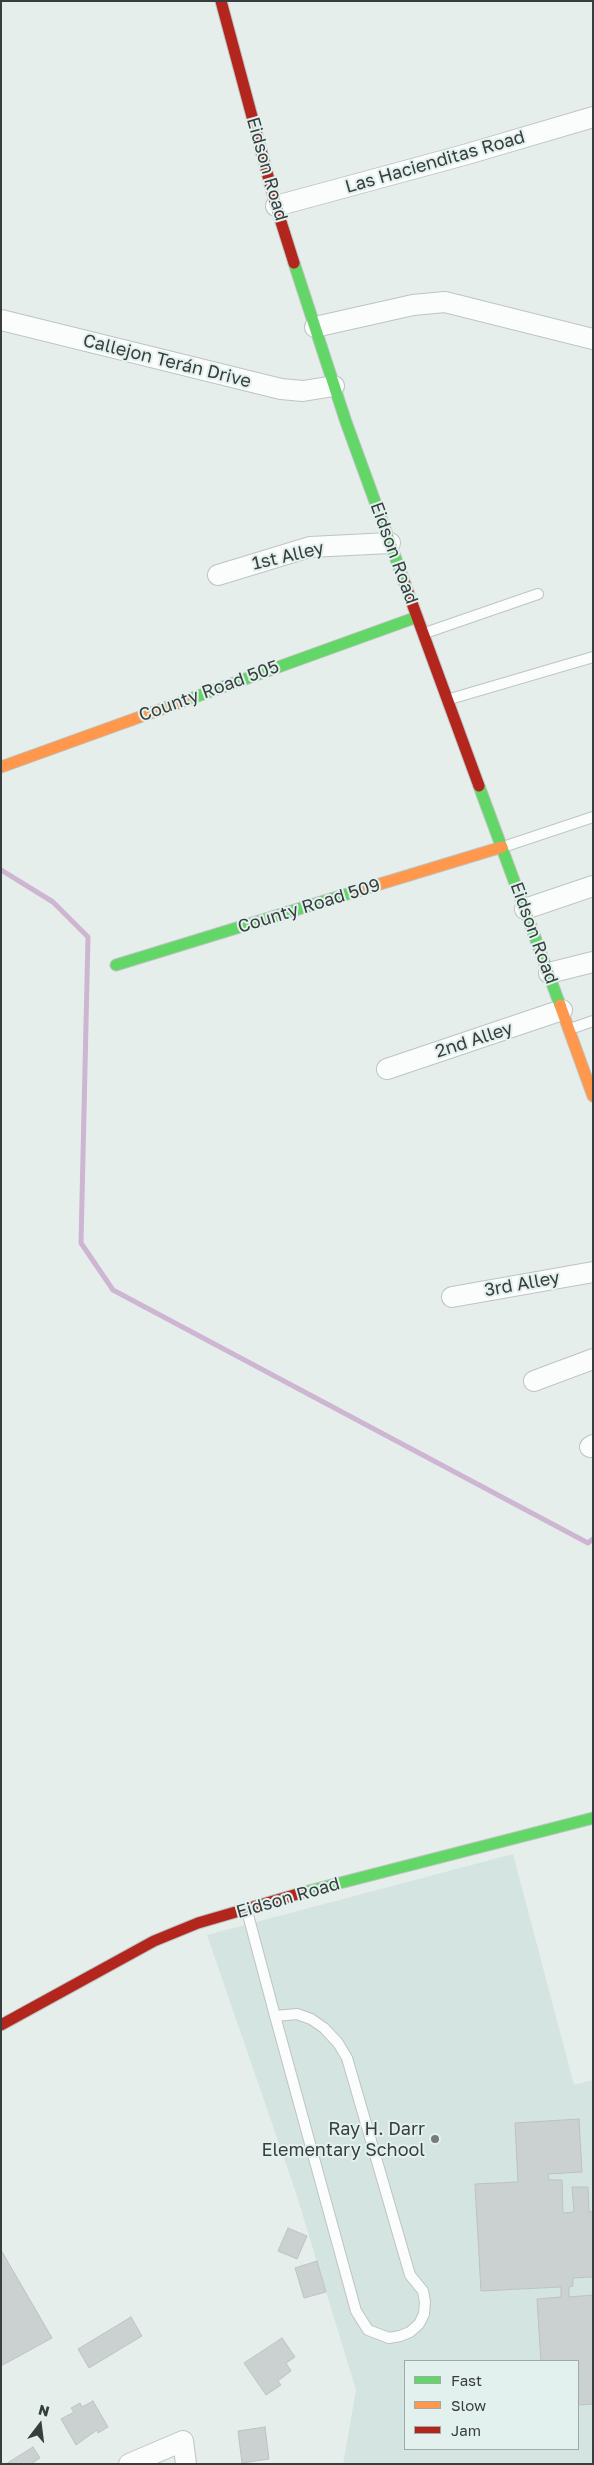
<!DOCTYPE html>
<meta charset="utf-8">
<style>
body{margin:0}
#map{position:relative;width:594px;height:2465px;overflow:hidden;background:#e6eeec;font-family:"Golos Text",sans-serif}
canvas{display:block}
.frame{position:absolute;inset:0;border:2px solid #383e3d;pointer-events:none}
.legend{position:absolute;left:404px;top:2360px;width:175px;height:90px;box-sizing:border-box;background:#e3f1ee;border:1px solid #9fa9a7;margin:0;padding:6px 9px;list-style:none;font-size:15px;color:#383e3d}
.legend li{display:flex;align-items:center;gap:10px;height:25px}
.legend b{width:25px;border:1px solid #9fa9a7}
.north{position:absolute;left:15px;top:2400px;width:50px;height:50px;-webkit-text-stroke:4px #e3f1ee;paint-order:stroke;rotate:15deg;font-size:14px;font-weight:700;line-height:20px;text-align:center;color:#383e3d}
.north::after{content:'';display:block;margin:auto;width:18px;height:22px;background:#383e3d;clip-path:polygon(50% 0,100% 100%,50% 72%,0 100%)}
</style>
<div id="map">
<canvas width="594" height="2465"></canvas>
<div class="frame"></div>
<ul class="legend">
<li><b style="height:6px;background:#63d668"></b>Fast</li>
<li><b style="height:6px;background:#ff974d"></b>Slow</li>
<li><b style="height:6px;background:#b3261e"></b>Jam</li>
</ul>
<div class="north">N</div>
</div>
<script>
const ctx = document.querySelector('canvas').getContext('2d');
ctx.lineJoin = 'round';
function paint(path, color) { ctx.fillStyle = color; ctx.fill(path, 'evenodd'); }
const toPath = rows => new Path2D(rows.map(r => 'M' + r).join(''));
function strokePath(path, color, width, dash) { ctx.strokeStyle = color; ctx.lineWidth = width; ctx.lineCap = dash ? 'butt' : 'round'; ctx.setLineDash(dash || []); ctx.stroke(path); }
function write(font, color, halo, rows, align = 'center') {
  ctx.font = font + ' "Golos Text",sans-serif'; ctx.lineWidth = 4; ctx.setLineDash([]); ctx.textBaseline = 'middle'; ctx.strokeStyle = halo; ctx.fillStyle = color; for (const [text, x, y, turn = 0] of rows) {
    ctx.save(); ctx.translate(x, y); ctx.rotate((+turn || 0) * Math.PI / 180); ctx.textAlign = isNaN(turn) ? turn : align; if (halo) ctx.strokeText(text, 0, 0); ctx.fillText(text, 0, 0); ctx.restore();
  }
}
paint(toPath([
 [513,1854,574,2085,593,2080,593,2464,343,2464,356,2390,296,2193,207,1935],
 [405,2361,578,2361,578,2449,405,2449]
]), '#d4e4e0');
strokePath(toPath([
 [1,870,53,902,88,937,81,1243,113,1290,588,1543,593,1539]
]), '#ceb5d2', 5);
const building = toPath([
 [579,2119,582,2172,548,2174,549,2180,562,2180,563,2213,574,2212,572,2187,588,2187,589,2212,593,2211,593,2277,573,2278,573,2286,569,2287,569,2297,593,2295,593,2404,578,2405,578,2361,541,2361,537,2299,561,2297,561,2287,481,2291,475,2184,518,2182,515,2123,579,2119],
 [288,2228,307,2236,297,2259,278,2251,288,2228],
 [1,2250,52,2338,1,2366,1,2250],
 [317,2261,326,2292,304,2298,295,2268,317,2261],
 [131,2317,142,2336,89,2368,78,2349,131,2317],
 [282,2338,295,2357,286,2363,291,2371,278,2381,281,2385,266,2395,244,2363,282,2338],
 [93,2401,108,2427,98,2433,97,2430,76,2445,61,2419,74,2412,71,2408,80,2403,82,2407,93,2401],
 [265,2427,269,2459,242,2463,238,2431,265,2427],
 [33,2447,40,2458,31,2464,6,2464,33,2447]
]);
paint(building, '#cbd1d0');
strokePath(building, '#bdc3c2', 1);
const lane = toPath([
 [425,633,538,594],
 [450,699,593,657],
 [503,847,593,817],
 [570,1029,593,1021],
 [247,1911,275,2016,356,2311,368,2330,389,2338,400,2336,410,2332,419,2324,424,2314,425,2302,423,2291,410,2275,347,2058,338,2043,324,2028,311,2019,297,2014,275,2016]
]);
const street = toPath([
 [276,206,464,155,593,117],
 [1,320,281,389,303,391,334,386],
 [315,327,413,305,445,302,593,339],
 [218,575,310,547,390,543],
 [525,909,593,886],
 [549,973,593,962],
 [387,1069,562,1010],
 [452,1297,593,1272],
 [534,1381,593,1359],
 [590,1447,593,1445],
 [129,2464,183,2441,186,2464]
]);
const fast = toPath([
 [294,263,346,422,405,584],
 [184,701,417,617],
 [479,786,560,1005],
 [116,965,357,891],
 [301,1893,593,1818]
]);
const slow = toPath([
 [1,767,184,701],
 [357,891,502,847],
 [560,1005,593,1096]
]);
const jam = toPath([
 [221,1,276,206,294,263],
 [405,584,479,786],
 [1,2025,154,1941,198,1923,301,1893]
]);
strokePath(lane, '#bec4c2', 12);
strokePath(street, '#bec4c2', 22);
strokePath(fast, '#bec4c2', 13);
strokePath(slow, '#bec4c2', 13);
strokePath(jam, '#bec4c2', 13);
strokePath(lane, '#fbfcfc', 10);
strokePath(street, '#fbfcfc', 20);
strokePath(fast, '#63d668', 11);
strokePath(slow, '#ff974d', 11);
strokePath(jam, '#b3261e', 11);
for (const [x, y, r, color] of [
 [435,2139,5,"#757c7a"]
]) { const dot = new Path2D(); dot.arc(x, y, r, 0, 2 * Math.PI); ctx.fillStyle = color; ctx.fill(dot); strokePath(dot, '#e3f1ee', 2); }
write('18px', '#383e3d', '#e3f1ee', [
 ["Las Hacienditas Road",435,162,-16],
 ["Eidson Road",267,169,74],
 ["Callejon Terán Drive",167,361,14],
 ["Eidson Road",394,553,70],
 ["1st Alley",288,556,-13],
 ["County Road 505",209,691,-20],
 ["County Road 509",309,906,-17],
 ["Eidson Road",534,933,70],
 ["2nd Alley",474,1040,-18],
 ["3rd Alley",522,1284,-10],
 ["Eidson Road",288,1898,-16]
]);
write('18px', '#383e3d', '#e3f1ee', [
 ["Ray H. Darr",425,2129],
 ["Elementary School",425,2150]
], 'right');
</script>
